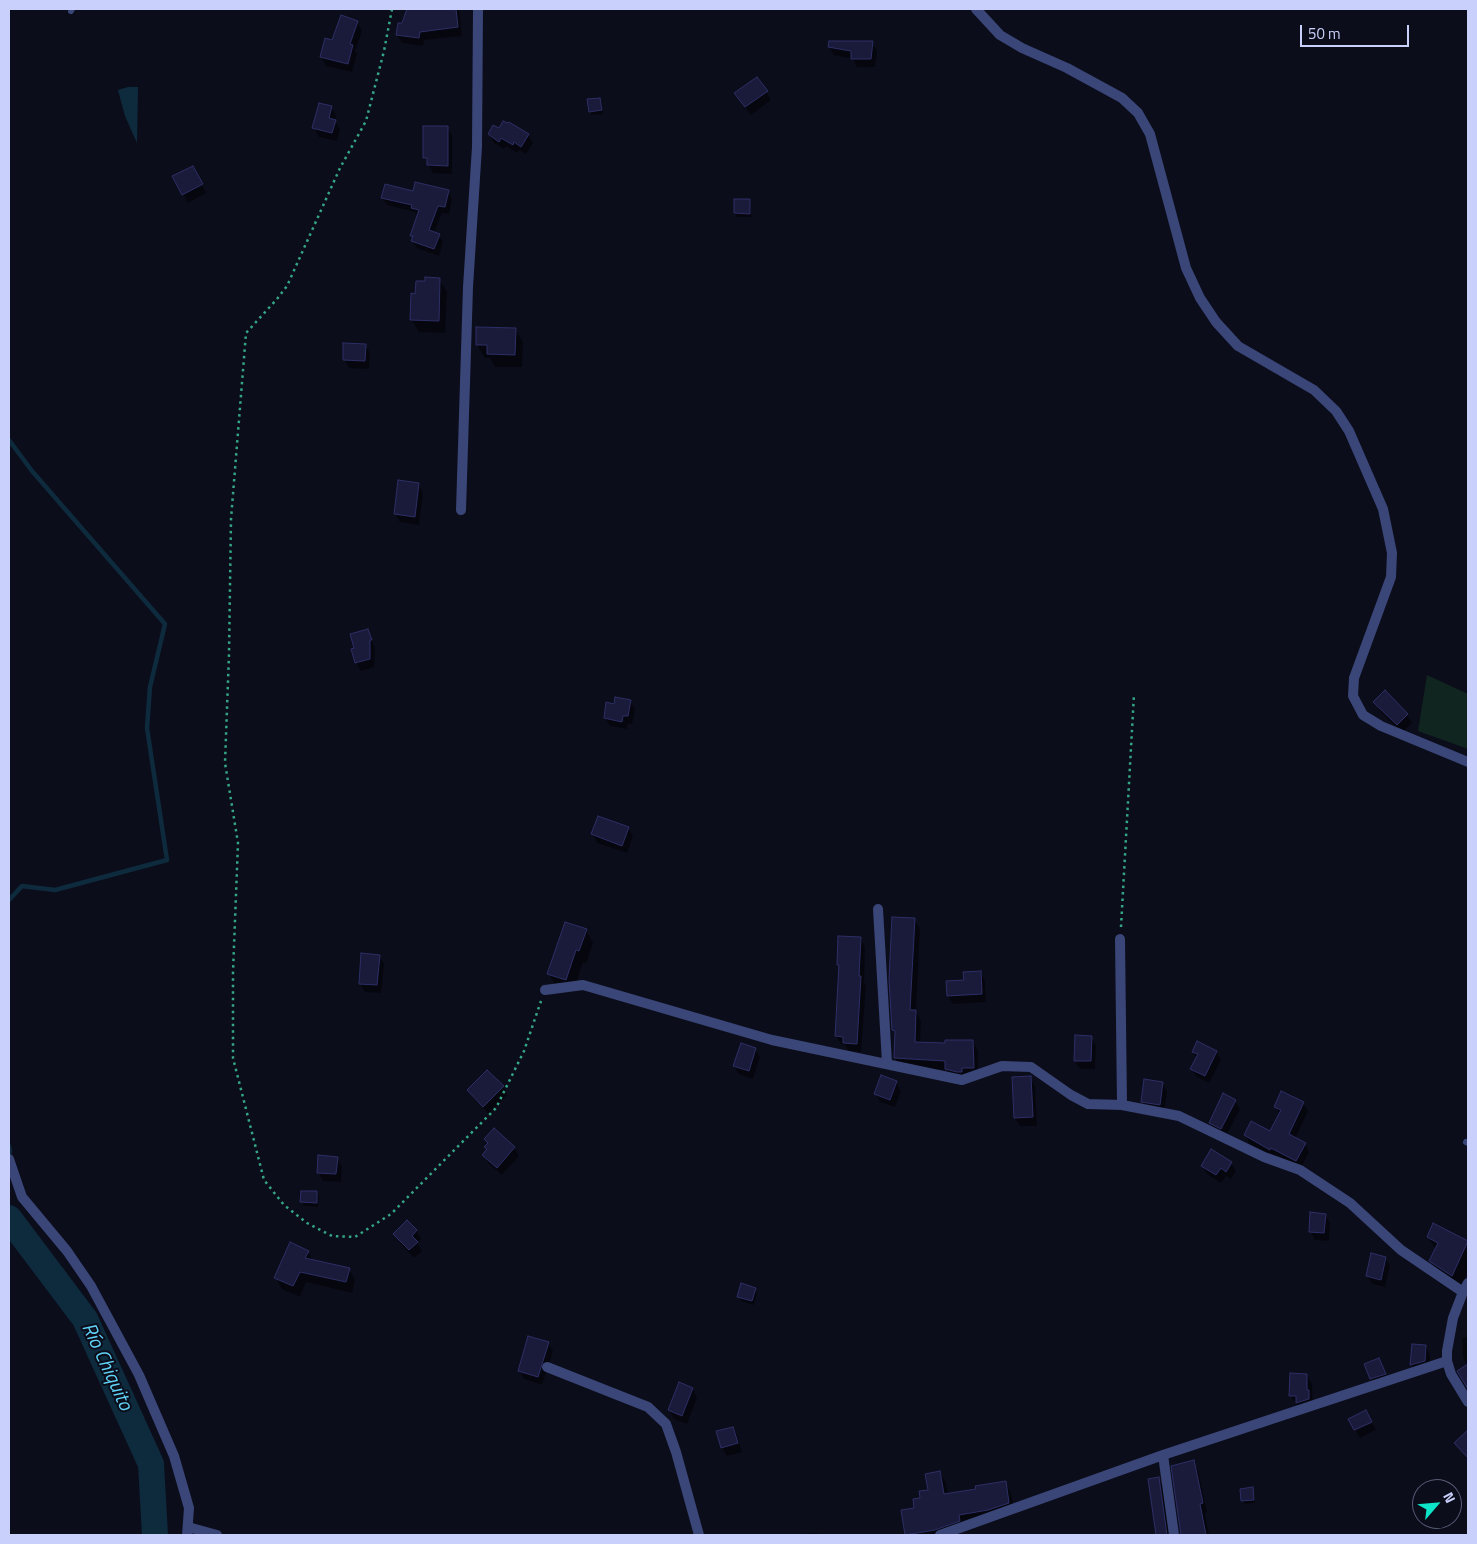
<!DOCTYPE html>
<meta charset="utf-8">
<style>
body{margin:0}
#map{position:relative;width:1477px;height:1544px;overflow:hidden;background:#0c0d1b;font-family:"Titillium Web",sans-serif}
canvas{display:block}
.frame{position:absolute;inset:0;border:10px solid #cad0fc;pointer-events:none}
.north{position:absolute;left:1412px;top:1479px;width:50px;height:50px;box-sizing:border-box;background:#0c0d1b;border:1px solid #585b75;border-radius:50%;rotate:63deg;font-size:14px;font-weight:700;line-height:20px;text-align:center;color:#cad0fc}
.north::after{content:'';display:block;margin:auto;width:18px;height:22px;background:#0ee4c8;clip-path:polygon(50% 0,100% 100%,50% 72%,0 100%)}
.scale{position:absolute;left:1300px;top:25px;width:109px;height:22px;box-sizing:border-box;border:2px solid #cad0fc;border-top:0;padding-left:6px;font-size:15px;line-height:18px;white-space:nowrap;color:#cad0fc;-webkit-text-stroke:4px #0c0d1b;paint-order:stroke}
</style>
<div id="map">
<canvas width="1477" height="1544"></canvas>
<div class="frame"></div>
<div class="north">N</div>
<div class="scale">50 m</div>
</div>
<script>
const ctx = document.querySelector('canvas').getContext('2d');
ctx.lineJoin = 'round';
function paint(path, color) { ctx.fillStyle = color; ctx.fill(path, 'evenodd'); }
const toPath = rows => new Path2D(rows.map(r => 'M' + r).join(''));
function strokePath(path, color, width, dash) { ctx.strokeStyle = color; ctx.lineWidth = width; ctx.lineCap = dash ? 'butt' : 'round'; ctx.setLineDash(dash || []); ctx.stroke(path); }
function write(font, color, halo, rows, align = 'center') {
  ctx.font = font + ' "Titillium Web",sans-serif'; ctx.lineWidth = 4; ctx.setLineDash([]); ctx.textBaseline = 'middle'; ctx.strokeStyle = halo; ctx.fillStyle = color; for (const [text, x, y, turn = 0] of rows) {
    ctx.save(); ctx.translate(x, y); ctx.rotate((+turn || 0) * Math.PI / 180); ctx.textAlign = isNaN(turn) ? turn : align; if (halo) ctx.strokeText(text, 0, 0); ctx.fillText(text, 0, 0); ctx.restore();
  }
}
paint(toPath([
 [1427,675,1468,694,1468,749,1418,731]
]), '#10251f');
paint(toPath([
 [128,87,138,87,137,143,125,116,118,90]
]), '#0e2b3e');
paint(toPath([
 [408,9,459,9,462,36,424,40,423,46,402,43,397,35,403,25],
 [357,22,362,31,355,51,357,54,352,72,326,66,321,57,333,41],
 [872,43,877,51,875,67,857,67,853,59,834,55,829,47],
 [766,92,771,100,751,115,741,102],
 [600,99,602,103,603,114,592,115,590,111],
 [331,107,336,115,335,121,340,129,337,141,319,137,314,128],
 [447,127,452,135,452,174,433,173,424,157],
 [499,130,528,135,533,143,526,154,519,150,517,153,506,146,504,149,494,143,489,134],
 [192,167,206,193,188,203,174,177],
 [414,192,448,192,452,199,449,214,442,213,434,233,439,235,443,242,439,256,417,248,412,241,413,238,412,235,418,216,415,212,387,205,382,198],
 [735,200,749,200,751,204,751,217,737,217,735,213],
 [439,279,447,292,445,333,419,332,411,319,416,295],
 [515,329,523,342,522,367,495,367,490,358,485,358,477,345],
 [365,345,370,353,369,369,349,368,344,359],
 [418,484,423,493,419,525,400,522,395,514],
 [368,630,375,648,374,667,361,671,356,662],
 [630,701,635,709,632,724,628,723,627,729,610,726,605,718,615,705],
 [1375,702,1407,715,1412,723,1402,733,1380,711],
 [628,828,633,836,627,853,597,843,593,834],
 [914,919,920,929,916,1012,921,1021,920,1043,946,1045,973,1041,978,1051,978,1078,952,1079,947,1070,900,1068,895,1058,896,1035,893,1030],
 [586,930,593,943,586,964,583,962,573,992,556,987,549,974],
 [861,938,865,947,864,982,866,985,861,1052,849,1051,845,1045,841,1044,836,1036,840,968,838,965],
 [379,956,384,964,381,993,365,992,360,984],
 [980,972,985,981,986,1002,953,1004,948,996],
 [1091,1037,1096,1046,1095,1069,1080,1069,1075,1061],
 [755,1049,760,1057,753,1079,739,1074,734,1066],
 [1193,1052,1216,1052,1221,1060,1209,1083,1197,1077,1192,1069,1197,1058],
 [1013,1078,1030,1078,1035,1086,1037,1126,1020,1126,1015,1118],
 [896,1082,901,1091,895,1107,880,1102,876,1093],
 [1162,1083,1167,1092,1164,1113,1147,1110,1142,1101],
 [503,1086,507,1095,489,1114,473,1098,469,1090],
 [1235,1101,1240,1109,1226,1136,1215,1131,1210,1123],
 [1303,1103,1308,1111,1295,1139,1305,1144,1309,1152,1301,1168,1276,1155,1275,1157,1250,1144,1245,1135,1271,1133,1280,1114,1276,1107],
 [486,1139,514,1148,519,1156,502,1175,488,1163,484,1155,488,1150,488,1144],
 [337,1158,342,1167,341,1182,323,1181,318,1172],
 [1231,1163,1236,1171,1231,1179,1226,1176,1221,1183,1207,1174,1202,1166],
 [302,1192,316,1193,319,1196,318,1207,304,1206,302,1202],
 [1325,1215,1330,1223,1329,1241,1315,1240,1310,1231],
 [407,1222,416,1231,421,1239,417,1243,422,1251,414,1258,400,1243,395,1234],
 [1434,1225,1468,1242,1468,1271,1460,1288,1438,1274,1431,1261,1436,1250,1428,1237],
 [308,1252,313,1261,349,1269,355,1280,352,1293,306,1282,300,1297,282,1289,276,1278],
 [1385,1258,1390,1266,1385,1287,1372,1284,1367,1276],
 [755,1289,757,1293,754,1305,741,1301,739,1297],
 [1468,1337,1468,1387,1459,1372,1468,1366,1463,1358,1462,1338],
 [548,1343,553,1351,542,1385,524,1379,519,1370],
 [1413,1346,1426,1347,1430,1355,1430,1369,1416,1373,1412,1365],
 [1365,1365,1383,1368,1389,1383,1376,1387],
 [1307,1375,1312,1384,1313,1408,1302,1411,1290,1395],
 [693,1389,697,1398,687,1424,674,1419,669,1410],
 [1372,1423,1376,1430,1360,1438,1356,1431],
 [732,1428,737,1436,742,1452,727,1456,722,1448],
 [1468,1431,1468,1460,1456,1443],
 [1193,1462,1198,1471,1207,1512,1205,1513,1209,1535,1182,1535],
 [940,1473,946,1483,948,1494,977,1490,1005,1482,1011,1493,1015,1514,994,1521,964,1526,965,1531,956,1535,909,1535,916,1509,929,1491],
 [1158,1479,1164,1488,1170,1535,1156,1535,1150,1480],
 [1252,1489,1254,1493,1255,1503,1245,1504,1243,1501],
 [817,1533,819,1535,803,1535,803,1534]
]), '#0007');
strokePath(toPath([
 [9,440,32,471,165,624,150,687,147,728,167,860,55,890,22,886,9,900],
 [9,1146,10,1151,9,1154]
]), '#0e2b3e', 4.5);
strokePath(toPath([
 [9,1218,85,1319,151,1464,155,1535]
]), '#0e2b3e', 26);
const building = toPath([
 [407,9,456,9,458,27,420,32,419,38,396,35,398,23,402,23,407,9],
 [341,15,358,21,350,44,353,45,348,64,320,57,325,38,332,40,341,15],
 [829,41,873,41,871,59,851,59,851,51,828,47,829,41],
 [757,77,768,91,745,107,734,93,757,77],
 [600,98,602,110,589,112,587,99,600,98],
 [319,103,332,106,329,118,336,120,332,133,312,128,319,103],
 [503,121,508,123,509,122,529,134,521,147,514,142,513,145,501,138,499,142,488,134,493,125,499,128,503,121],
 [423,126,448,126,448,166,427,165,427,158,423,158,423,126],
 [193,166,203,184,182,195,172,176,193,166],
 [415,182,449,190,445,207,438,206,429,230,440,234,434,249,411,241,413,236,410,236,419,210,411,208,412,205,381,198,385,184,413,191,415,182],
 [734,199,750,199,750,214,734,213,734,199],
 [425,277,440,278,439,321,410,320,411,293,415,294,416,281,425,281,425,277],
 [476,327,516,328,515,355,487,354,487,345,476,345,476,327],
 [343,343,366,344,365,361,343,360,343,343],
 [398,480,419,483,415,517,394,514,398,480],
 [368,629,372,640,370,640,370,659,355,663,351,649,354,648,350,634,368,629],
 [1385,690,1408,714,1397,725,1373,702,1385,690],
 [615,697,631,700,628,716,623,716,622,722,604,718,606,702,614,704,615,697],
 [598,816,629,827,622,846,591,834,598,816],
 [892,917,915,918,910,1010,916,1010,915,1042,945,1043,945,1040,973,1040,974,1068,962,1068,962,1072,957,1072,945,1069,945,1061,894,1058,895,1031,892,1030,889,979,892,917],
 [565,922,587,929,579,951,576,950,566,980,547,974,565,922],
 [838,936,861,937,859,976,861,976,857,1044,843,1043,843,1037,835,1036,839,965,837,965,838,936],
 [361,953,380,955,377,985,359,984,361,953],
 [981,971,982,994,947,996,946,981,964,980,963,972,981,971],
 [1075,1035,1092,1036,1091,1061,1074,1061,1075,1035],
 [1197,1041,1217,1051,1205,1076,1190,1069,1198,1054,1192,1052,1197,1041],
 [741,1043,756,1048,749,1071,733,1066,741,1043],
 [487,1070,504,1086,483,1107,467,1090,487,1070],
 [881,1075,897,1081,890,1100,874,1094,881,1075],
 [1031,1076,1033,1117,1014,1118,1012,1077,1031,1076],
 [1144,1079,1163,1082,1160,1105,1141,1102,1144,1079],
 [1281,1091,1304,1102,1289,1134,1306,1143,1296,1161,1271,1148,1270,1150,1244,1135,1251,1121,1270,1131,1281,1110,1274,1107,1281,1091],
 [1223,1093,1236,1100,1221,1129,1209,1123,1223,1093],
 [494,1128,515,1147,497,1168,482,1155,487,1149,484,1147,488,1143,484,1139,494,1128],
 [1211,1149,1232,1162,1226,1172,1221,1168,1216,1175,1201,1166,1211,1149],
 [318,1155,338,1157,336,1174,317,1173,318,1155],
 [301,1191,317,1191,317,1203,300,1202,301,1191],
 [1310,1212,1326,1214,1324,1233,1309,1232,1310,1212],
 [407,1220,417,1230,412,1236,418,1242,409,1250,393,1234,407,1220],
 [1433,1223,1468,1241,1452,1276,1429,1261,1438,1243,1427,1237,1433,1223],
 [290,1242,309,1251,305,1258,350,1268,346,1282,300,1272,293,1286,274,1278,290,1242],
 [1371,1253,1386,1257,1381,1280,1366,1276,1371,1253],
 [741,1283,756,1288,752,1301,737,1297,741,1283],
 [528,1336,549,1342,538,1377,518,1371,528,1336],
 [1412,1344,1426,1345,1425,1361,1410,1365,1412,1344],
 [1379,1358,1386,1374,1370,1379,1364,1364,1379,1358],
 [1468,1364,1468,1389,1457,1371,1468,1364],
 [1290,1373,1307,1374,1307,1390,1309,1390,1309,1399,1296,1403,1296,1396,1289,1396,1290,1373],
 [679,1382,693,1388,682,1416,668,1410,679,1382],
 [1366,1410,1372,1422,1354,1430,1348,1419,1366,1410],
 [733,1427,738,1443,721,1448,716,1431,733,1427],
 [1468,1430,1468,1458,1454,1443,1468,1430],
 [1194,1460,1203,1503,1200,1504,1206,1535,1181,1535,1171,1466,1194,1460],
 [940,1471,944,1494,976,1489,975,1486,1006,1481,1009,1503,988,1510,959,1515,960,1521,935,1530,905,1535,901,1510,914,1508,913,1499,920,1498,919,1491,928,1490,925,1474,940,1471],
 [1159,1477,1167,1535,1156,1535,1148,1479,1159,1477],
 [1253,1487,1254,1500,1241,1501,1240,1489,1253,1487]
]);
paint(building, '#1a1a3b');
strokePath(building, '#2d2f66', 1);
strokePath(toPath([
 [392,9,384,51,366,121,340,168,287,286,277,299,246,333,231,519,229,654,225,763,238,843,233,972,233,1058,264,1180,284,1205,307,1223,332,1236,355,1237,391,1214,496,1108,524,1051,541,1001],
 [1121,927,1134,694]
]), '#34a685', 2.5, [2.5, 4]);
strokePath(toPath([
 [71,11,72,9],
 [1466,1142,1468,1143]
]), '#3a4678', 6);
strokePath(toPath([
 [976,9,1000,35,1022,48,1067,68,1122,98,1138,113,1150,134,1186,268,1200,298,1216,322,1238,346,1314,390,1336,411,1349,431,1383,509,1392,553,1391,577,1354,678,1353,696,1363,715,1381,726,1468,762],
 [461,510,468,287,477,147,478,9],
 [878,909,887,1063],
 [1120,939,1122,1105],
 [545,990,583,985,772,1040,962,1080,1002,1066,1031,1067,1071,1095,1088,1104,1122,1105,1179,1116,1264,1157,1300,1170,1350,1203,1401,1250,1463,1292],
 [9,1159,22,1197,67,1251,91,1286,139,1375,174,1456,189,1508,187,1535],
 [1468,1283,1463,1292,1453,1318,1447,1351,1447,1361,1451,1374,1468,1402],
 [547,1367,648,1407,666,1424,676,1452,699,1535],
 [1163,1455,1174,1535],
 [188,1527,217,1535],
 [940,1535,1163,1455,1447,1361]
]), '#3a4678', 10);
write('italic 20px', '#5fd2f5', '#0c0d1b', [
 ["Río Chiquito",106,1367,65]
]);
</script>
